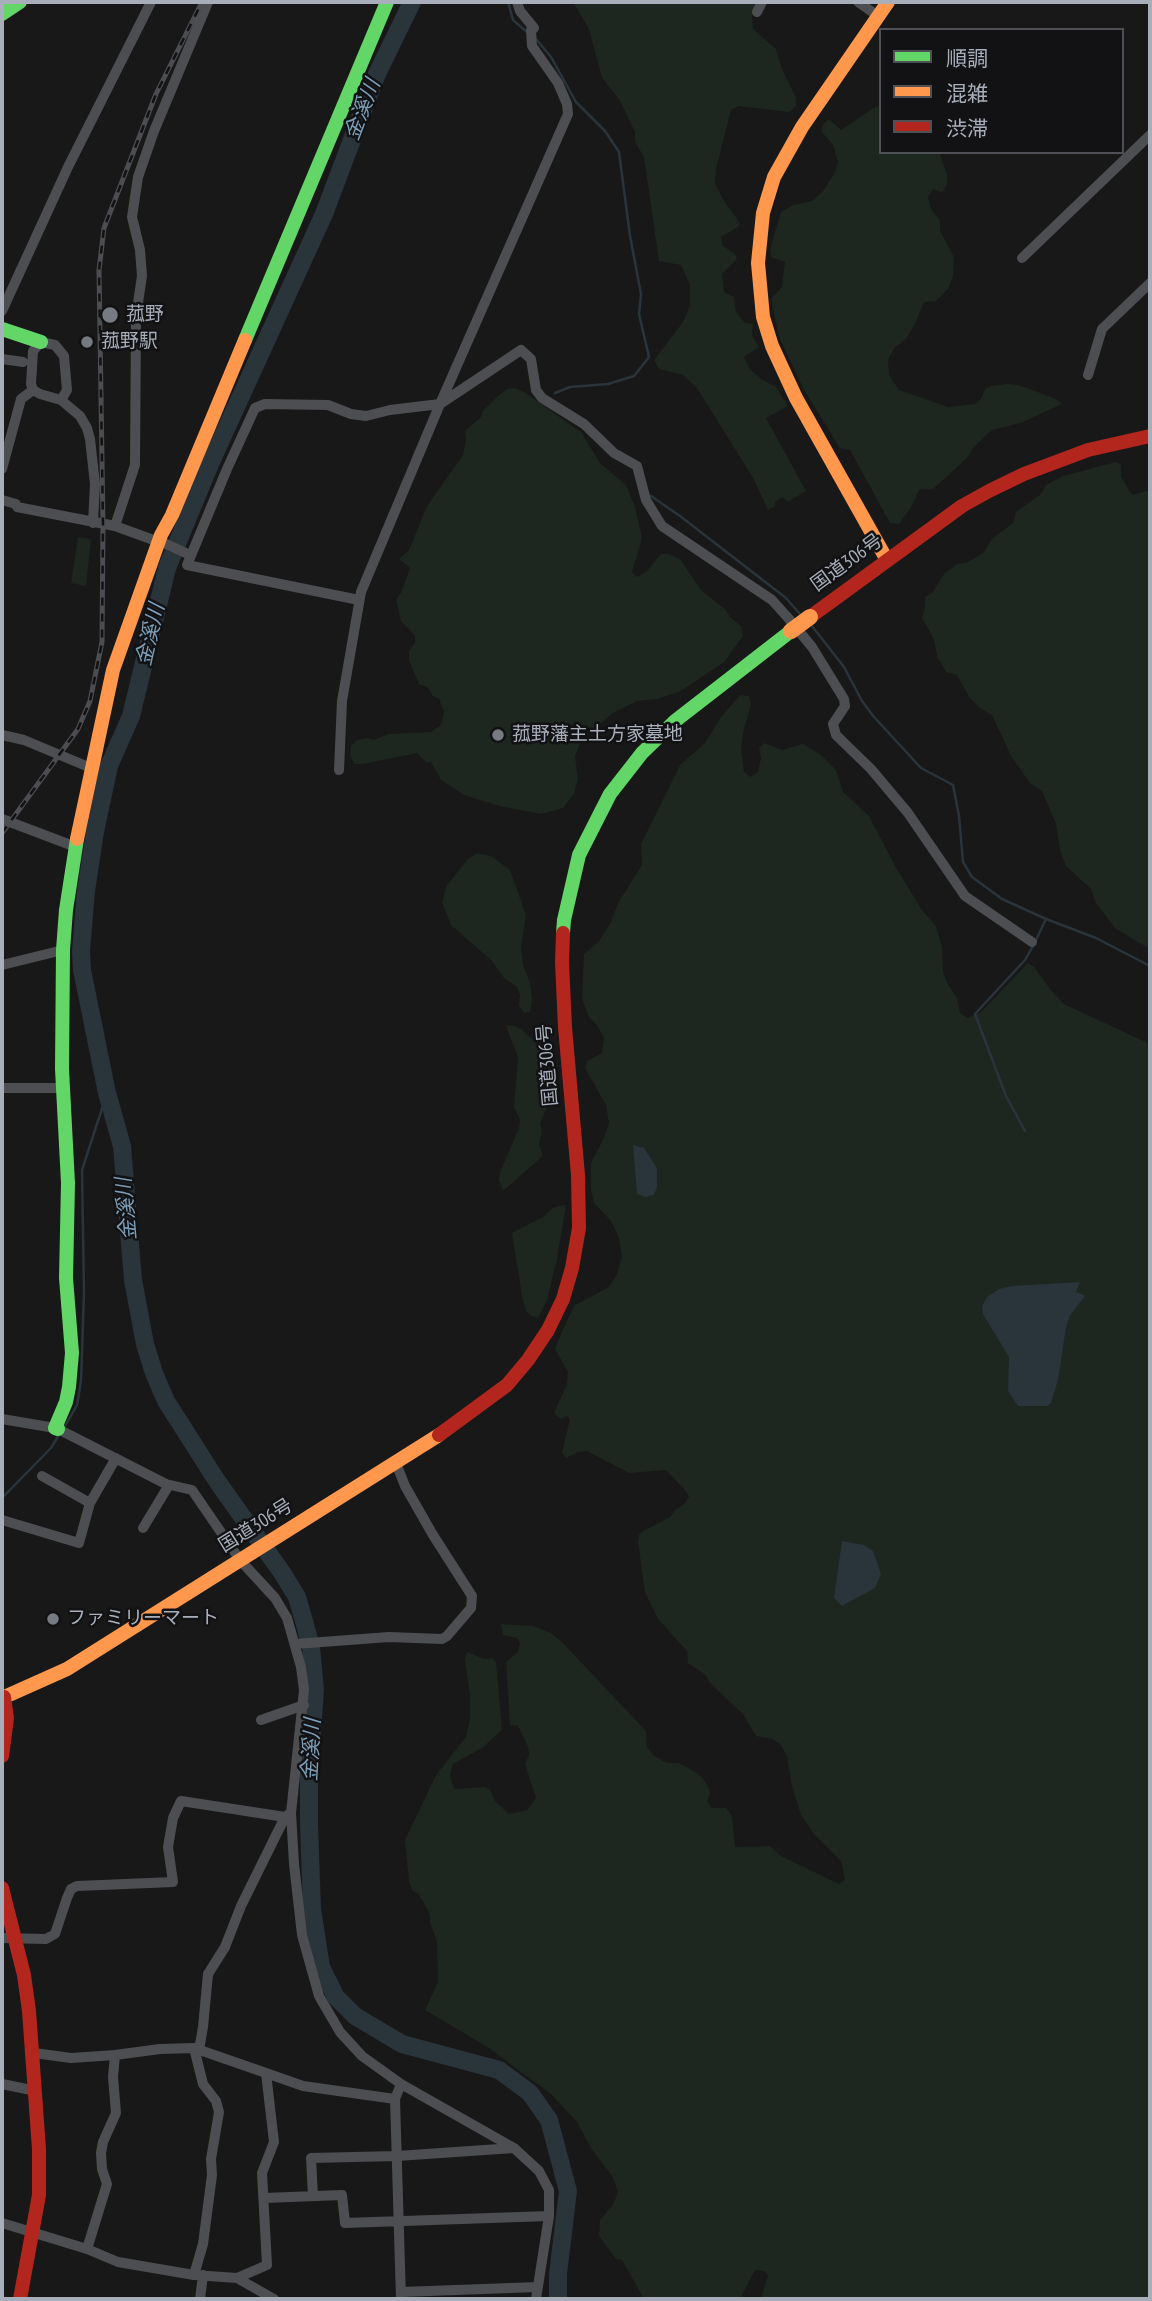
<!DOCTYPE html>
<meta charset="utf-8">
<style>
body{margin:0}
#map{position:relative;width:1152px;height:2301px;overflow:hidden;background:#181818;font-family:"PT Sans Narrow","Noto Sans JP",sans-serif}
canvas{display:block}
.frame{position:absolute;inset:0;border:4px solid #a8aeba;pointer-events:none}
.legend{position:absolute;left:879px;top:28px;width:245px;height:126px;box-sizing:border-box;background:#121214;border:2px solid #4e5056;margin:0;padding:9px 12px;list-style:none;font-size:21px;color:#a8aeba}
.legend li{display:flex;align-items:center;gap:14px;height:35px}
.legend b{width:35px;border:2px solid #4e5056}
</style>
<div id="map">
<canvas width="1152" height="2301"></canvas>
<div class="frame"></div>
<ul class="legend">
<li><b style="height:9px;background:#63d668"></b>順調</li>
<li><b style="height:9px;background:#ff974d"></b>混雑</li>
<li><b style="height:9px;background:#b3261e"></b>渋滞</li>
</ul>
</div>
<script>
const ctx = document.querySelector('canvas').getContext('2d');
ctx.lineJoin = 'round';
function paint(path, color) { ctx.fillStyle = color; ctx.fill(path, 'evenodd'); }
const toPath = rows => new Path2D(rows.map(r => 'M' + r).join(''));
function strokePath(path, color, width, dash) { ctx.strokeStyle = color; ctx.lineWidth = width; ctx.lineCap = dash ? 'butt' : 'round'; ctx.setLineDash(dash || []); ctx.stroke(path); }
function write(font, color, halo, rows, align = 'center') {
  ctx.font = font + ' "PT Sans Narrow","Noto Sans JP",sans-serif'; ctx.lineWidth = 5; ctx.setLineDash([]); ctx.textBaseline = 'middle'; ctx.strokeStyle = halo; ctx.fillStyle = color; for (const [text, x, y, turn = 0] of rows) {
    ctx.save(); ctx.translate(x, y); ctx.rotate((+turn || 0) * Math.PI / 180); ctx.textAlign = isNaN(turn) ? turn : align; if (halo) ctx.strokeText(text, 0, 0); ctx.fillText(text, 0, 0); ctx.restore();
  }
}
paint(toPath([
 [573,2,757,2,752,17,753,29,776,49,782,69,796,98,796,106,789,112,739,106,731,110,716,169,715,183,724,201,740,223,738,227,721,237,723,246,735,254,737,259,722,274,724,292,734,297,736,312,745,323,753,324,752,335,759,347,744,357,750,369,761,379,776,387,788,406,766,418,806,491,788,502,783,497,775,502,775,506,768,510,753,478,697,388,683,375,659,369,654,360,683,322,690,306,690,285,681,265,659,261,644,157,635,142,635,132,619,99,602,78,589,29],
 [880,106,881,152,939,152,947,175,947,185,942,192,933,189,928,197,931,209,940,220,940,231,954,257,953,276,948,289,936,301,924,302,916,322,906,339,894,348,888,360,889,375,899,390,948,407,975,404,981,399,985,389,991,386,1007,384,1019,385,1056,399,1062,404,1021,423,992,430,974,447,966,459,933,489,919,490,912,506,899,524,890,523,850,450,840,448,804,390,779,337,771,299,782,287,785,262,771,257,770,249,781,212,793,205,812,201,823,191,834,174,838,162,833,145,821,131,824,123,829,119,841,130,875,107],
 [515,388,524,392,581,432,600,463,626,485,635,507,642,538,632,572,637,577,646,572,661,554,668,554,680,559,701,590,726,610,730,617,741,626,743,636,724,662,681,691,657,699,637,701,613,713,582,739,575,756,578,779,574,794,563,808,541,814,500,806,464,795,441,780,431,762,426,762,417,753,363,764,355,764,350,755,351,746,357,740,367,738,374,740,388,734,431,732,441,725,444,712,439,699,433,696,427,687,419,684,409,660,409,651,415,643,415,636,401,621,396,599,401,593,410,568,399,559,409,550,427,506,463,455,466,441,465,431,481,417,483,411,498,396,507,389],
 [1116,462,1121,465,1121,477,1132,495,1150,490,1150,949,1116,929,1096,903,1091,889,1066,866,1060,851,1056,824,1042,791,1030,783,1011,756,992,715,981,709,969,697,957,675,946,672,938,658,933,637,922,618,925,606,925,597,932,593,944,574,957,564,966,563,983,553,992,539,1013,523,1016,512,1041,494,1046,485,1063,476],
 [78,537,91,539,86,586,71,583],
 [740,695,749,696,751,705,743,733,741,750,744,772,750,777,758,772,761,758,759,748,764,743,782,750,803,744,821,755,836,770,843,792,869,816,895,866,922,910,936,926,942,947,943,972,947,983,957,998,960,1013,968,1018,981,1012,1028,963,1034,967,1051,990,1064,1004,1150,1044,1150,2299,761,2299,768,2275,764,2271,755,2270,740,2299,644,2299,622,2260,616,2259,599,2236,600,2220,614,2203,618,2191,612,2176,591,2148,577,2122,551,2094,513,2066,489,2048,425,2010,438,1982,437,1941,430,1923,430,1915,419,1894,413,1891,409,1882,405,1840,436,1775,466,1737,470,1719,470,1696,465,1659,467,1652,484,1659,492,1658,496,1662,502,1730,482,1748,453,1764,450,1775,454,1789,485,1787,490,1790,495,1801,509,1814,527,1810,536,1798,525,1764,529,1755,528,1747,518,1726,510,1725,506,1662,518,1652,520,1643,517,1638,503,1635,501,1624,533,1626,551,1633,562,1642,646,1731,647,1747,654,1756,667,1763,679,1763,699,1774,708,1786,710,1792,707,1801,712,1808,726,1808,732,1816,735,1847,770,1846,781,1856,839,1884,845,1880,841,1861,814,1834,801,1815,791,1782,787,1756,780,1744,772,1739,756,1736,743,1714,710,1683,706,1675,688,1663,687,1651,658,1619,645,1592,638,1542,639,1535,643,1531,670,1517,675,1510,683,1505,689,1497,685,1490,666,1470,629,1473,587,1451,578,1452,566,1458,562,1453,570,1419,567,1416,561,1419,554,1413,567,1384,568,1372,555,1349,563,1329,575,1305,609,1287,617,1274,622,1257,619,1238,611,1221,594,1203,591,1191,591,1163,604,1138,609,1123,606,1105,585,1068,587,1061,602,1053,604,1038,596,1024,589,1017,582,999,584,954,599,941,611,922,618,903,642,865,641,844,680,765,705,743,721,717],
 [477,853,491,856,510,870,526,915,521,947,523,965,530,983,532,999,530,1012,524,1013,519,1005,520,995,517,987,504,978,492,961,451,925,442,902,447,885,468,859],
 [512,1025,521,1029,535,1042,549,1046,553,1061,554,1090,540,1123,542,1133,539,1143,543,1156,503,1191,499,1180,500,1172,519,1128,520,1120,514,1107,518,1057,506,1026],
 [566,1205,557,1259,547,1300,538,1318,531,1316,526,1311,522,1296,512,1233,543,1217,554,1207]
]), '#1d261f');
paint(toPath([
 [633,1145,644,1148,657,1168,657,1187,654,1195,645,1197,637,1194],
 [1080,1282,1076,1292,1085,1296,1070,1315,1066,1327,1058,1380,1051,1403,1047,1406,1018,1406,1008,1391,1009,1357,983,1314,982,1306,987,1297,999,1289,1012,1286],
 [842,1541,864,1545,873,1551,881,1574,875,1588,842,1606,834,1598]
]), '#2a343b');
strokePath(toPath([
 [351,2,355,3],
 [508,2,513,20,528,33],
 [536,39,551,57,576,102,605,131,619,152,630,236,641,294,639,314,649,357,634,376,608,384,570,387,555,393],
 [651,496,680,516,786,598,800,614],
 [812,626,844,667,862,701,874,717,921,768,953,785,959,816,963,862,972,877,1002,899,1046,919,1096,938,1150,966],
 [1036,940,1045,921],
 [1025,1131,1006,1096,975,1014,1025,960,1033,946],
 [64,1428,77,1405,81,1381,84,1292,82,1170,107,1093],
 [2,1498,51,1448,60,1433],
 [558,2287,564,2299]
]), '#2a343b', 2.5);
strokePath(toPath([
 [412,2,376,76,324,214,210,464,167,568,131,716,109,766,95,832,86,891,81,951,82,970,107,1093,122,1146,133,1280,145,1344,154,1373,166,1401,217,1481,283,1574,297,1597,304,1621,311,1647,315,1690,309,1772,309,1824,312,1909,321,1967,336,1997,355,2016,402,2044,499,2070,530,2093,549,2120,568,2191,558,2274,558,2299]
]), '#2a343b', 18);
strokePath(toPath([
 [858,2,878,16],
 [757,12,762,2],
 [1022,258,1150,135],
 [2,311,68,167,151,2],
 [41,342,55,345,64,356,67,390,61,400,40,394,33,390,31,384,33,351,41,342],
 [2,359,23,362],
 [1088,375,1102,329,1150,283],
 [61,400,80,416,87,428,90,439,95,484,93,523],
 [2,469,21,399,33,390],
 [2,500,16,504,17,507,115,526,159,542],
 [115,526,135,465,136,316,142,276,140,250,132,217,138,177,154,131,208,2],
 [162,542,190,555],
 [359,600,187,565,227,469,255,408,265,404,328,405,351,414,366,416,390,410,440,404,521,350,531,359,536,390,542,398,584,424,614,453,637,466,646,500,662,526,772,600,789,619,812,647,844,699,845,706,833,724,836,735,871,769,908,813,965,896,1032,942],
 [2,735,24,740,91,768],
 [339,770,342,701,361,592,440,404,568,114,567,104,558,83,532,46,531,30,534,28,520,11,517,2],
 [2,819,76,847],
 [2,965,63,950],
 [2,1088,62,1088],
 [2,1419,55,1428],
 [58,1429,166,1484,192,1490,240,1560,275,1598,287,1618,301,1667,304,1690,291,1813,294,1864,302,1935,319,1996,340,2032,362,2056,401,2084,514,2148,539,2171,549,2190,549,2216,536,2299],
 [42,1476,90,1503],
 [2,1520,79,1543,90,1503,116,1458],
 [143,1528,169,1485],
 [295,1644,389,1637,442,1639,447,1636,471,1608,472,1596,433,1535,405,1486,396,1463],
 [261,1720,304,1705],
 [2,1938,46,1939,55,1934,67,1898,71,1889,77,1886,173,1882,168,1847,173,1818,181,1801,285,1817],
 [194,2048,203,2084,216,2101,219,2112,211,2159,212,2175,203,2244,194,2275],
 [199,2050,203,2027,208,1974,225,1947,241,1906,285,1817,289,1814],
 [34,2053,71,2058,115,2055],
 [266,2073,303,2086,395,2099],
 [2,2084,36,2091],
 [401,2084,395,2099,401,2299],
 [313,2196,311,2158,397,2156,514,2148],
 [264,2198,342,2195,345,2223,549,2216],
 [2,2223,87,2249,118,2262,194,2275,237,2278,274,2299],
 [87,2249,107,2184,102,2169,101,2153,103,2142,116,2113,113,2077,115,2055,160,2049,194,2048,266,2073,274,2142,262,2173,267,2265,237,2278],
 [401,2292,538,2287],
 [200,2299,203,2275]
]), '#4c4e51', 10);
strokePath(toPath([
 [2,14,20,2],
 [2,329,41,342],
 [245,340,387,2],
 [563,933,564,920,579,855,610,794,642,753,675,721,791,631],
 [58,1429,55,1428,66,1402,69,1387,72,1353,66,1278,68,1183,62,1069,63,950,66,910,77,839]
]), '#63d668', 14);
strokePath(toPath([
 [887,560,796,398,772,346,763,317,758,263,763,213,774,177,802,127,888,2],
 [77,839,113,670,161,535,172,515,245,340],
 [2,1698,67,1669,439,1435]
]), '#ff974d', 14);
strokePath(toPath([
 [810,617,962,506,989,491,1024,474,1088,450,1150,436],
 [439,1435,507,1385,528,1360,548,1330,563,1299,572,1268,579,1228,578,1175,565,1027,562,962,563,933],
 [2,1756,7,1718,4,1697],
 [2,1888,24,1975,29,2011,39,2149,39,2195,20,2299]
]), '#b3261e', 14);
const rail = toPath([
 [2,833,78,729,90,701,102,642,103,525,99,270,104,228,156,94,202,2]
]);
strokePath(rail, '#4c4d50', 5);
strokePath(rail, '#121214', 2.5, [8]);
strokePath(toPath([
 [791,631,810,617]
]), '#ff974d', 16);
for (const [x, y, r, color] of [
 [110,315,9,"#767a81"],
 [87,342,7,"#767a81"],
 [498,735,7,"#767a81"],
 [53,1619,7,"#767a81"]
]) { const dot = new Path2D(); dot.arc(x, y, r, 0, 2 * Math.PI); ctx.fillStyle = color; ctx.fill(dot); strokePath(dot, '#121214', 2.5); }
write('19px', '#a8aeba', '#121214', [
 ["菰野",126,315],
 ["菰野駅",101,342],
 ["菰野藩主土方家墓地",512,735],
 ["ファミリーマート",67,1619]
], 'left');
write('19px', '#a8aeba', '#121214', [
 ["国道306号",847,563,-36],
 ["国道306号",548,1065,-95],
 ["国道306号",256,1526,-32]
]);
write('italic 21px', '#7c9eb8', '#121214', [
 ["金溪川",363,110,-69],
 ["金溪川",151,635,-77],
 ["金溪川",127,1209,-95],
 ["金溪川",312,1750,-87]
]);
</script>
